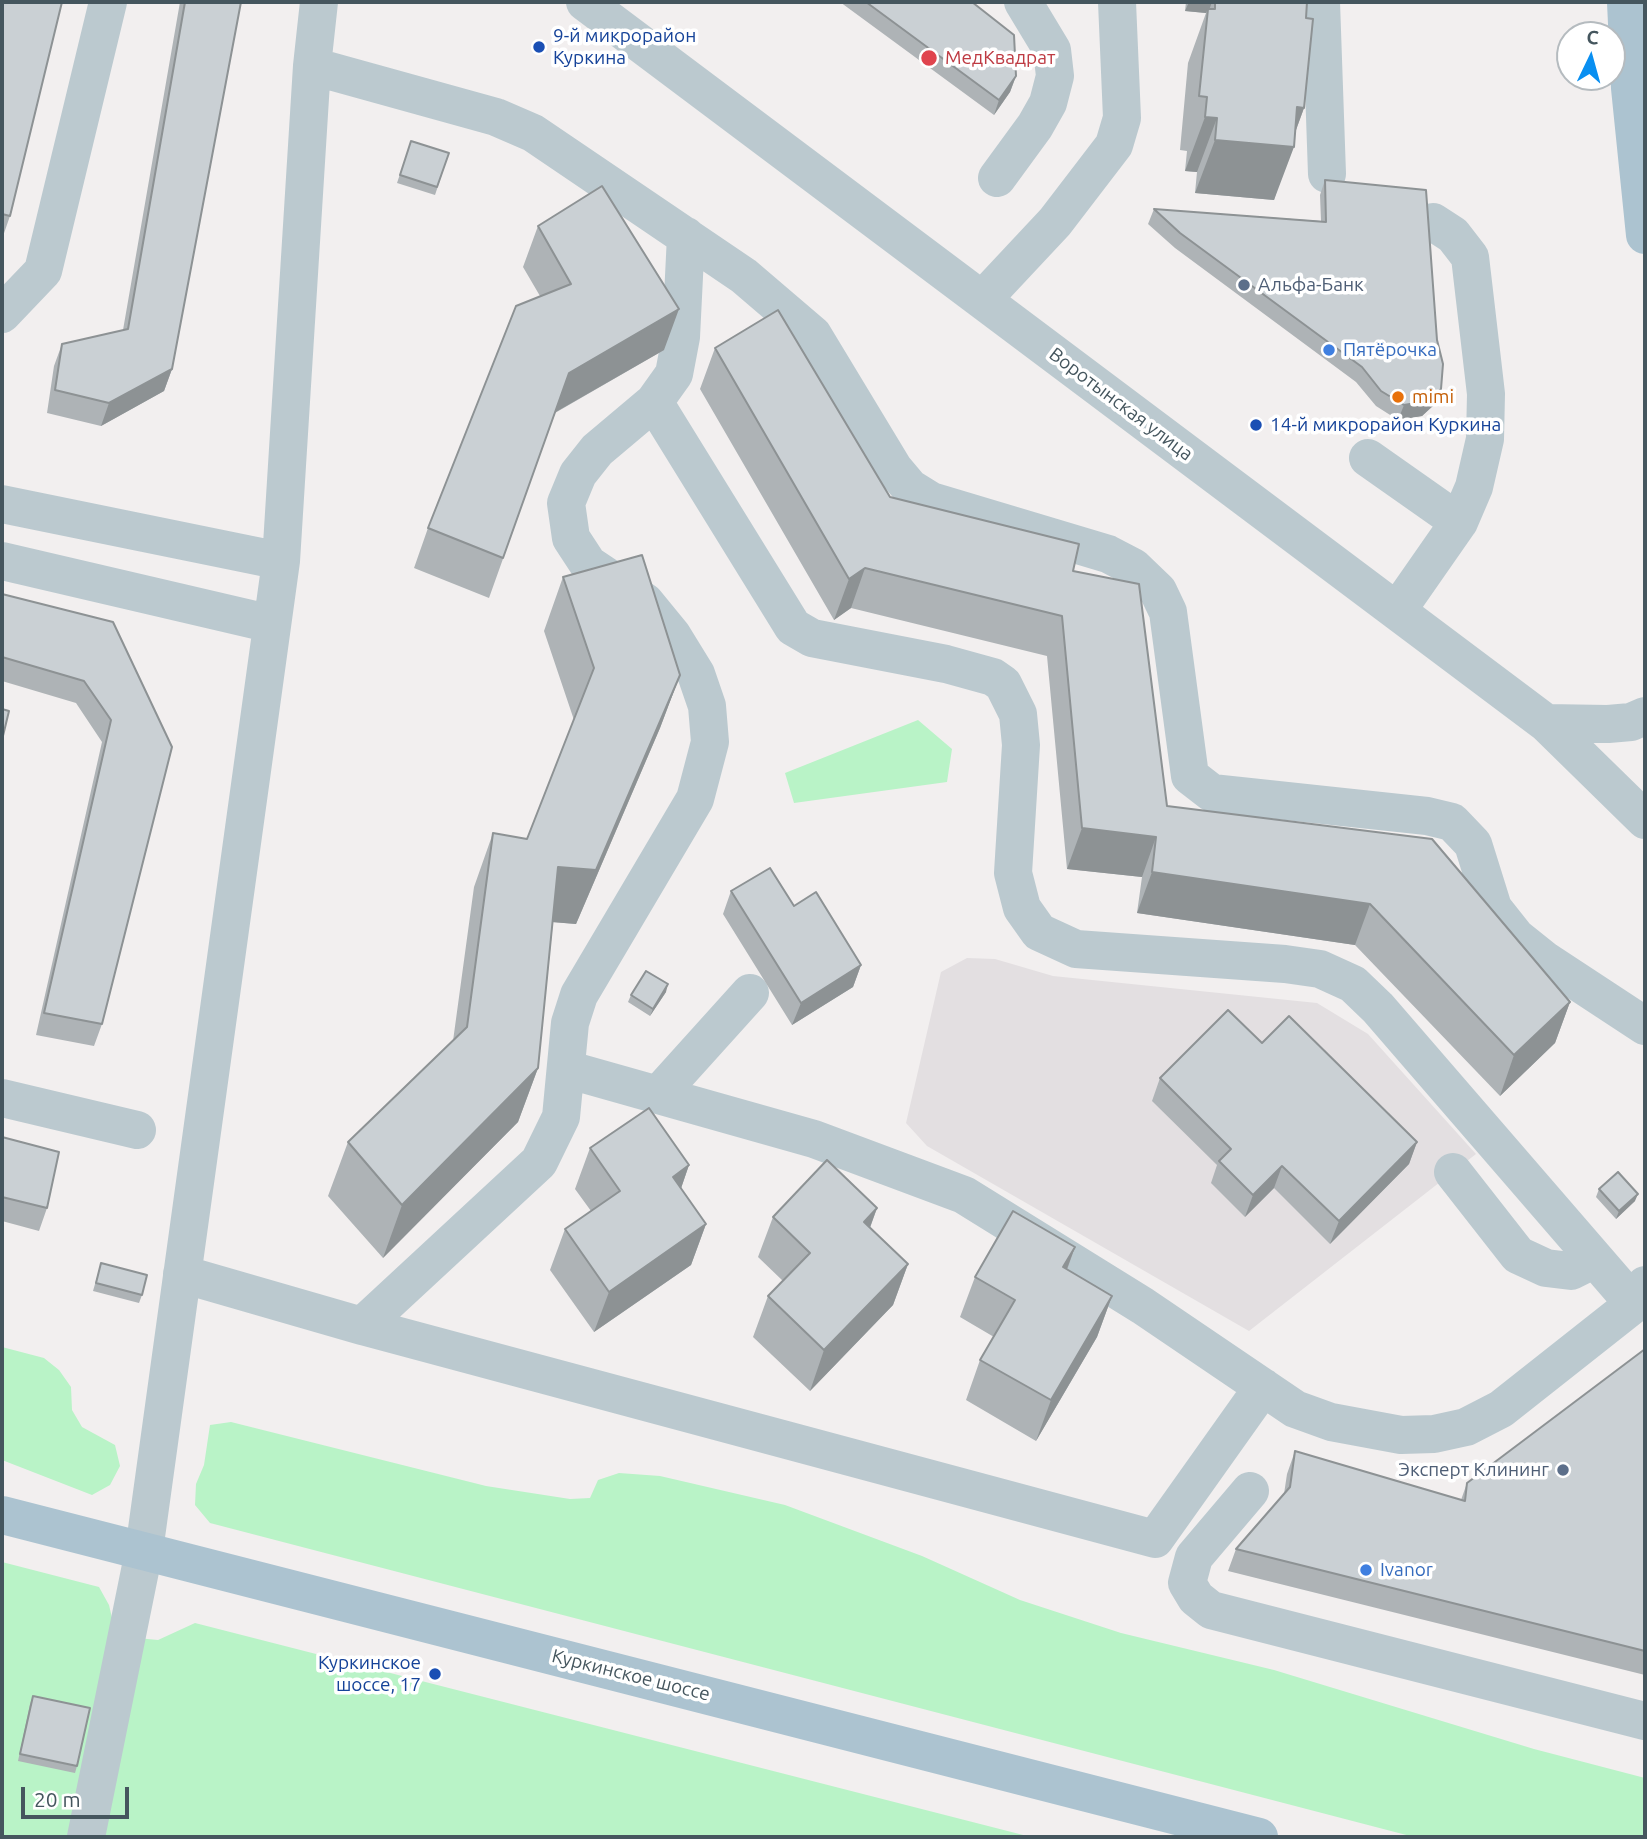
<!DOCTYPE html>
<meta charset="utf-8">
<style>
body{margin:0}
#map{position:relative;width:1647px;height:1839px;overflow:hidden;background:#f2efef;font-family:Ubuntu,sans-serif}
canvas{display:block}
.frame{position:absolute;inset:0;border:4px solid #45565e;pointer-events:none}
.north{position:absolute;left:1556px;top:21px;width:70px;height:70px;box-sizing:border-box;background:#fff;border:2px solid #b5bbbf;border-radius:50%;rotate:5deg;font-size:19px;font-weight:700;line-height:28px;text-align:center;color:#45565e}
.north::after{content:'';display:block;margin:auto;width:24px;height:32px;background:#098ff1;clip-path:polygon(50% 0,100% 100%,50% 72%,0 100%)}
.scale{position:absolute;left:21px;top:1787px;width:108px;height:32px;box-sizing:border-box;border:4px solid #45565e;border-top:0;padding-left:9px;font-size:21px;line-height:24px;white-space:nowrap;color:#45565e;-webkit-text-stroke:5px #fff;paint-order:stroke}
</style>
<div id="map">
<canvas width="1647" height="1839"></canvas>
<div class="frame"></div>
<div class="north">С</div>
<div class="scale">20 m</div>
</div>
<script>
const ctx = document.querySelector('canvas').getContext('2d');
ctx.lineJoin = 'round';
function paint(path, color) { ctx.fillStyle = color; ctx.fill(path, 'evenodd'); }
const toPath = rows => new Path2D(rows.map(r => 'M' + r).join(''));
function strokePath(path, color, width, dash) { ctx.strokeStyle = color; ctx.lineWidth = width; ctx.lineCap = dash ? 'butt' : 'round'; ctx.setLineDash(dash || []); ctx.stroke(path); }
function write(font, color, halo, rows, align = 'center') {
  ctx.font = font + ' Ubuntu,sans-serif'; ctx.lineWidth = 7; ctx.setLineDash([]); ctx.textBaseline = 'middle'; ctx.strokeStyle = halo; ctx.fillStyle = color; for (const [text, x, y, turn = 0] of rows) {
    ctx.save(); ctx.translate(x, y); ctx.rotate((+turn || 0) * Math.PI / 180); ctx.textAlign = isNaN(turn) ? turn : align; if (halo) ctx.strokeText(text, 0, 0); ctx.fillText(text, 0, 0); ctx.restore();
  }
}
paint(toPath([
 [967,958,995,959,1053,976,1317,1003,1368,1034,1476,1154,1249,1331,927,1146,906,1123,941,972]
]), '#e3dfe1');
paint(toPath([
 [918,720,952,749,947,782,794,803,785,773],
 [2,1347,44,1358,59,1370,71,1387,72,1410,82,1427,115,1445,120,1466,110,1485,92,1495,2,1460],
 [231,1422,486,1486,570,1499,590,1498,598,1480,619,1473,660,1476,785,1505,922,1556,1020,1600,1121,1633,1274,1670,1534,1749,1645,1778,1645,1837,1414,1837,210,1523,195,1505,196,1484,204,1465,210,1425],
 [2,1562,99,1587,109,1605,115,1631,137,1638,158,1640,195,1623,1031,1837,2,1837]
]), '#b9f3c7');
strokePath(toPath([
 [585,2,1546,723,1645,820],
 [1321,2,1327,174],
 [312,66,496,117,533,133,744,276,813,335,894,469,910,488,931,501,1108,554,1133,567,1158,591,1168,612,1190,776,1212,793,1427,816,1452,822,1473,844,1493,908,1516,937,1546,961,1645,1026],
 [997,178,1035,126,1048,103,1055,76,1052,50,1023,2],
 [982,300,1055,222,1114,145,1122,118,1117,2],
 [2,314,43,271,108,2],
 [654,402,793,627,812,638,946,664,993,677,1003,684,1018,714,1021,745,1013,873,1022,908,1039,932,1076,949,1285,964,1320,969,1353,984,1378,1008,1634,1304],
 [1368,458,1459,522],
 [2,504,281,561],
 [2,561,272,624],
 [1397,611,1459,522,1474,487,1485,439,1486,394,1470,257,1453,235,1433,222],
 [1546,723,1608,724,1631,722,1645,716],
 [566,1069,814,1139,964,1195,1143,1306,1295,1409,1331,1422,1401,1435,1434,1434,1466,1427,1501,1409,1634,1304,1645,1285],
 [658,1095,750,993],
 [2,1098,137,1130],
 [1453,1172,1518,1255,1546,1268,1571,1271,1595,1259],
 [182,1274,362,1326,539,1162,561,1117,570,1023,579,995,695,799,710,742,707,706,696,674,672,635,645,602,588,564,571,538,566,503,578,474,597,450,654,402,674,374,681,337,686,236],
 [362,1326,1155,1539,1263,1387],
 [1250,1491,1194,1557,1187,1583,1196,1598,1211,1610,1645,1721],
 [86,1837,144,1551,281,561,312,66,319,2]
]), '#bbc9cf', 38);
strokePath(toPath([
 [1626,2,1630,88,1645,235],
 [2,1515,1259,1837]
]), '#acc3d0', 38);
paint(toPath([
 [2,2,10,216,2,239],
 [180,2,241,2,172,369,164,391,101,426,47,413,54,366,62,344,123,330],
 [840,2,972,2,1016,76,1010,92,994,115],
 [1186,2,1307,2,1306,18,1304,108,1295,133,1274,200,1195,193,1197,172,1185,171,1187,151,1180,150,1188,63,1206,13,1185,11],
 [411,141,449,153,435,195,397,183],
 [1325,180,1435,404,1422,416,1398,420,1376,406,1356,382,1175,248,1148,224,1154,209,1321,221,1320,195],
 [538,226,664,350,555,413,489,598,414,568,428,528,540,296,523,267],
 [715,348,890,497,1073,571,1167,806,1570,1002,1555,1043,1500,1096,1355,945,1137,913,1142,877,1067,869,1047,656,851,608,834,620,700,389],
 [563,577,680,675,660,728,576,924,553,922,538,1068,518,1122,383,1258,328,1196,348,1142,453,1041,474,887,493,833,527,839,574,720,544,631],
 [2,594,113,622,102,1024,94,1046,36,1035,102,742,76,703,2,681],
 [731,891,794,906,861,965,853,987,792,1025,723,914],
 [666,992,650,1016,628,1002,631,995],
 [1262,1043,1417,1142,1409,1164,1330,1244,1274,1188,1245,1217,1211,1183,1217,1165,1152,1101,1160,1078],
 [2,1137,47,1208,39,1231,2,1221],
 [590,1148,689,1165,681,1188,706,1224,691,1265,594,1332,550,1270,565,1229,591,1211,575,1189],
 [1599,1189,1635,1201,1616,1219,1596,1197],
 [877,1208,870,1228,908,1264,893,1305,810,1391,753,1337,768,1296,783,1281,758,1257,773,1217],
 [1075,1247,1067,1270,1112,1296,1097,1337,1036,1441,966,1400,980,1360,994,1337,960,1317,975,1277],
 [101,1263,142,1295,139,1303,93,1291],
 [1645,1349,1645,1675,1228,1571,1236,1549,1284,1494,1287,1474,1295,1451,1461,1500,1467,1483],
 [33,1696,77,1766,75,1773,18,1761,30,1704]
]), '#aeb3b6');
paint(toPath([
 [1189,2,1212,2,1208,13,1208,9,1206,13,1185,11],
 [1016,76,1010,92,994,115,999,100],
 [1297,107,1304,108,1290,146,1294,147,1274,200,1195,193,1215,140],
 [1205,117,1217,118,1197,172,1185,171],
 [679,309,664,350,554,413,569,373],
 [172,369,164,391,101,426,109,403],
 [1441,389,1435,404,1422,416,1398,420,1404,405],
 [865,568,851,608,834,620,849,579],
 [680,675,660,728,576,924,539,921,558,867],
 [1082,828,1156,837,1142,877,1067,869],
 [1152,872,1370,904,1355,945,1137,913],
 [861,965,853,987,792,1025,801,1003],
 [668,984,666,992,650,1016,653,1009],
 [1570,1002,1555,1043,1500,1096,1514,1055],
 [538,1068,518,1122,383,1258,402,1205],
 [1417,1142,1409,1164,1330,1244,1339,1221],
 [689,1165,675,1206,673,1177],
 [1282,1166,1274,1188,1245,1217,1253,1195],
 [1638,1194,1635,1201,1616,1219,1619,1211],
 [877,1208,862,1249,864,1222],
 [706,1224,691,1265,594,1332,609,1292],
 [1075,1247,1060,1288,1063,1267],
 [908,1264,893,1305,810,1391,824,1350],
 [1112,1296,1097,1337,1036,1441,1051,1400]
]), '#8d9294');
const building = toPath([
 [2,2,62,2,10,216,2,214,2,2],
 [185,2,241,2,172,369,109,403,55,390,62,344,128,329,185,2],
 [866,2,972,2,1014,35,1016,76,999,100,866,2],
 [1215,2,1307,2,1306,18,1313,19,1304,108,1297,107,1294,147,1215,140,1217,118,1205,117,1207,97,1199,96,1208,9,1215,9,1215,2],
 [411,141,449,153,437,187,400,175,411,141],
 [1325,180,1426,190,1437,340,1443,364,1441,389,1427,401,1404,405,1381,391,1362,367,1180,233,1154,209,1326,222,1325,180],
 [602,186,679,309,569,373,503,558,428,528,516,306,571,284,538,226,602,186],
 [778,310,890,497,1079,544,1073,571,1139,584,1167,806,1432,839,1570,1002,1514,1055,1370,904,1152,872,1156,837,1082,828,1062,616,865,568,849,579,715,348,778,310],
 [642,555,680,675,596,870,558,867,538,1068,402,1205,348,1142,467,1027,493,833,527,839,594,668,563,577,642,555],
 [2,594,113,622,172,747,102,1024,44,1013,111,720,84,681,2,657,2,594],
 [2,709,9,711,2,740,2,709],
 [770,868,794,906,816,892,861,965,801,1003,731,891,770,868],
 [646,971,668,984,653,1009,631,995,646,971],
 [1228,1010,1262,1043,1289,1016,1417,1142,1339,1221,1282,1166,1253,1195,1219,1161,1231,1149,1160,1078,1228,1010],
 [649,1108,689,1165,673,1177,706,1224,609,1292,565,1229,620,1191,590,1148,649,1108],
 [2,1137,59,1152,47,1208,2,1197,2,1137],
 [827,1160,877,1208,864,1222,908,1264,824,1350,768,1296,810,1253,773,1217,827,1160],
 [1618,1172,1638,1194,1619,1211,1599,1189,1618,1172],
 [1013,1211,1075,1247,1063,1267,1112,1296,1051,1400,980,1360,1015,1300,975,1277,1013,1211],
 [101,1263,147,1275,142,1295,96,1283,101,1263],
 [1645,1349,1645,1651,1236,1549,1290,1487,1295,1451,1465,1501,1467,1483,1645,1349],
 [33,1696,90,1708,77,1766,20,1754,33,1696]
]);
paint(building, '#cad0d4');
strokePath(building, '#8d9294', 2);
for (const [x, y, r, color] of [
 [539,47,7,"#1a4fb4"],
 [929,58,9,"#e0444e"],
 [1244,285,7,"#5c6f8a"],
 [1329,350,7,"#3f7fe0"],
 [1398,397,7,"#e8710a"],
 [1256,425,7,"#1a4fb4"],
 [1563,1470,7,"#5c6f8a"],
 [1366,1570,7,"#3f7fe0"],
 [435,1674,7,"#1a4fb4"]
]) { const dot = new Path2D(); dot.arc(x, y, r, 0, 2 * Math.PI); ctx.fillStyle = color; ctx.fill(dot); strokePath(dot, '#fff', 2.5); }
write('19px', '#164399', '#fff', [
 ["9-й микрорайон",553,36],
 ["Куркина",553,58],
 ["14-й микрорайон Куркина",1270,425],
 ["Куркинское",421,1663,"right"],
 ["шоссе, 17",421,1685,"right"]
], 'left');
write('19px', '#be3a42', '#fff', [
 ["МедКвадрат",945,58]
], 'left');
write('19px', '#4e5e75', '#fff', [
 ["Альфа-Банк",1258,285],
 ["Эксперт Клининг",1549,1470,"right"]
], 'left');
write('19px', '#366cbe', '#fff', [
 ["Пятёрочка",1343,350],
 ["Ivanor",1380,1570]
], 'left');
write('19px', '#c56008', '#fff', [
 ["mimi",1412,397]
], 'left');
write('19px', '#45565e', '#fff', [
 ["Воротынская улица",1121,404,37],
 ["Куркинское шоссе",631,1675,14]
]);
</script>
